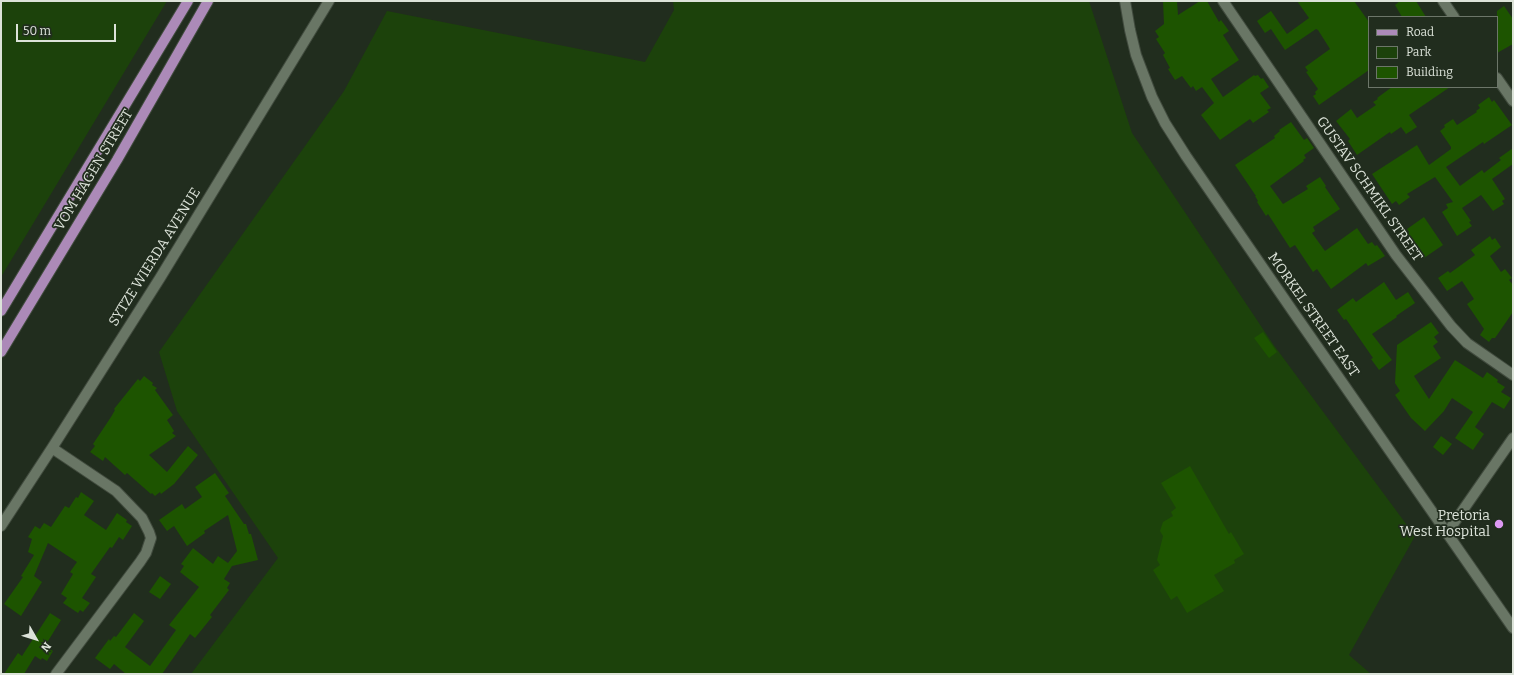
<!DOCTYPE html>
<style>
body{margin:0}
#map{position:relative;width:1514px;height:675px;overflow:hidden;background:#212d1e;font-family:Bitter,serif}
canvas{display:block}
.frame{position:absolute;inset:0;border:2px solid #dce3d9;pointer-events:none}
.legend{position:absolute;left:1368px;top:16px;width:130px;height:72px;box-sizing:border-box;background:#212d1e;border:1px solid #6c7669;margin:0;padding:5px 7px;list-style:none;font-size:12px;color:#dce3d9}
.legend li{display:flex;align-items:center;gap:8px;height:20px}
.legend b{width:20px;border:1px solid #6c7669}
.north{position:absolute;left:16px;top:619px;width:40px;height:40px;-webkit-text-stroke:3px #212d1e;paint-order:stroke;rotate:129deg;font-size:11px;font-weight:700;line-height:16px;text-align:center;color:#dce3d9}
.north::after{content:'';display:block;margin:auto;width:14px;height:18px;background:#dce3d9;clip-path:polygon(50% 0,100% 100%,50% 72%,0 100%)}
.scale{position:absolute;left:16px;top:24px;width:100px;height:18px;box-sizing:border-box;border:2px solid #dce3d9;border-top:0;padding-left:5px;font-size:12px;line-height:14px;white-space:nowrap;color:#dce3d9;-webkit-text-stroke:3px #212d1e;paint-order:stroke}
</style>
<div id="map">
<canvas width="1514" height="675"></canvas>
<div class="frame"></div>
<ul class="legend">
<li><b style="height:5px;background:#ac8ab8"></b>Road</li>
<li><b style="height:11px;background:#1c420b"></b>Park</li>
<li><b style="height:11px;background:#1d5400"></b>Building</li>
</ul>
<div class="north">N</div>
<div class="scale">50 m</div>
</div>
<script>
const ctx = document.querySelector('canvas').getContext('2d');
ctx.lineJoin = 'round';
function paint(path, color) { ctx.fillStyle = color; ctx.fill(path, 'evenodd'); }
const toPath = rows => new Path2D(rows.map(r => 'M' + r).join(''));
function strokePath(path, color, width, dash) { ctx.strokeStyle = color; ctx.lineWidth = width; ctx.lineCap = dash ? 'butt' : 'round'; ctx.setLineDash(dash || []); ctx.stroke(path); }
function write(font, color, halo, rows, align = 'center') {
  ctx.font = font + ' Bitter,serif'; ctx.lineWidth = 3.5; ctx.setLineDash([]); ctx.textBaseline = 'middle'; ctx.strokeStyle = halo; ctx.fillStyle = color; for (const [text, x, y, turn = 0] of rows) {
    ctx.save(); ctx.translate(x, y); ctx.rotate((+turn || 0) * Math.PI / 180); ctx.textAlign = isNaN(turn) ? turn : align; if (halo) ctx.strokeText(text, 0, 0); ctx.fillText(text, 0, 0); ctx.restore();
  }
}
paint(toPath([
 [1,1,167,1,1,277],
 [673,1,1089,1,1132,133,1273,344,1415,536,1349,655,1371,674,191,674,278,558,177,411,159,352,344,91,387,11,645,62,674,10]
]), '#1c420b');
paint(toPath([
 [1163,1,1177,1,1178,15,1200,1,1207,1,1219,22,1221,20,1229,31,1223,35,1239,60,1211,79,1223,97,1254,75,1255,76,1258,75,1261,79,1263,78,1269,87,1260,93,1271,108,1267,110,1269,112,1253,123,1250,119,1220,140,1201,115,1214,103,1202,87,1196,91,1193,86,1191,88,1182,76,1175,80,1168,69,1170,68,1163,55,1165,53,1156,39,1159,37,1155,31,1164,24],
 [1297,1,1354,1,1369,22,1369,70,1319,105,1313,96,1316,94,1315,92,1318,89,1306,72,1308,71,1305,67,1330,49,1318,30,1316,29,1285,50,1271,29,1265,33,1257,21,1271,11,1287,34,1309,18],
 [1400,1,1416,1,1426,17,1402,17,1395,5],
 [1504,6,1513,19,1513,44,1497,53,1497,11],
 [1392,87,1450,87,1409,115,1417,127,1406,134,1401,127,1391,134,1390,132,1387,134,1357,155,1348,141,1350,139,1336,121,1351,109,1357,118,1376,105,1373,102,1378,99,1377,98],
 [1489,97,1492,102,1494,100,1512,125,1484,144,1483,142,1446,167,1460,186,1482,170,1484,173,1501,160,1499,158,1513,148,1513,164,1492,179,1505,199,1502,201,1504,204,1493,211,1481,195,1462,208,1471,221,1469,222,1472,226,1457,236,1442,212,1448,208,1446,204,1453,202,1435,177,1407,194,1410,197,1399,205,1396,201,1392,204,1372,174,1417,145,1429,165,1451,149,1451,147,1440,131,1445,127,1444,125,1453,119,1457,125,1477,112,1476,111,1480,108,1478,105],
 [1291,122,1304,140,1307,138,1314,148,1304,155,1306,158,1303,160,1304,161,1270,186,1283,204,1308,189,1306,186,1320,177,1326,186,1325,187,1340,209,1313,227,1315,231,1312,233,1325,251,1357,228,1368,244,1372,242,1375,246,1377,245,1385,256,1368,266,1366,263,1331,289,1317,269,1313,272,1295,245,1290,248,1268,214,1266,216,1257,202,1258,201,1255,196,1256,196,1235,165,1275,138,1274,136,1280,131,1279,130],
 [1424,217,1443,245,1424,258,1407,234,1409,232,1407,229],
 [1490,236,1492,240,1495,238,1501,247,1490,256,1501,272,1505,269,1512,278,1509,280,1513,285,1513,312,1495,338,1492,338,1489,342,1480,335,1484,329,1467,304,1474,299,1462,281,1447,291,1438,278,1448,271,1450,273,1475,255,1471,250],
 [1384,282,1396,300,1408,292,1415,303,1396,316,1397,317,1372,334,1392,360,1379,370,1371,359,1373,358,1346,319,1344,320,1337,310,1353,298,1356,302],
 [1431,322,1439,333,1434,337,1438,342,1433,346,1441,358,1414,376,1429,399,1455,360,1483,378,1487,372,1498,380,1497,382,1505,387,1501,392,1511,398,1504,409,1492,402,1475,427,1484,434,1473,450,1455,438,1473,412,1452,398,1444,411,1425,431,1411,418,1395,395,1400,391,1395,383,1397,345],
 [1263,332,1277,352,1269,358,1254,338],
 [144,376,153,383,152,385,157,388,155,390,173,415,167,420,174,431,172,433,176,436,149,455,167,472,188,446,198,455,174,484,161,494,160,492,155,496,152,493,151,494,127,473,125,475,105,457,103,461,90,452,95,446,93,444,111,417,115,410,114,409,138,379,140,381],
 [1441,436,1452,444,1443,455,1433,447],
 [1190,466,1229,534,1231,532,1244,554,1234,560,1235,563,1214,575,1224,591,1187,613,1177,596,1171,600,1153,570,1160,565,1157,560,1163,536,1160,531,1163,522,1173,516,1171,512,1176,508,1161,483],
 [215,473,229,493,225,496,244,524,246,524,249,534,251,534,258,560,232,566,224,579,230,583,227,588,229,590,210,615,212,617,195,638,190,634,162,674,126,674,114,664,110,669,95,658,109,639,110,641,114,636,116,637,134,613,144,621,125,647,150,666,176,630,169,625,199,587,180,572,184,566,181,564,193,548,213,564,218,556,228,563,237,551,228,515,204,531,205,533,187,546,174,526,167,531,159,520,182,504,185,509,202,497,195,487],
 [81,492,94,501,84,515,106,530,117,513,127,520,126,522,132,526,123,540,119,537,112,548,110,547,91,574,96,577,82,598,90,603,83,612,80,610,78,613,63,603,67,598,61,594,73,574,70,572,77,562,48,543,34,576,42,582,21,616,4,604,23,577,21,576,34,555,28,552,32,539,28,537,35,526,40,529,44,523,51,527,65,506,69,508,76,497,78,498],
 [160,576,171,584,160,599,149,592],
 [50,613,61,620,45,646,53,651,47,661,42,658,41,660,35,656,24,674,4,674,18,653,22,656]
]), '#1d5400');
const minor = toPath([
 [1125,1,1130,30,1136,55,1152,97,1165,123,1186,156,1294,313,1513,628],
 [1223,1,1396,255,1451,326,1467,343,1513,375],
 [1443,1,1454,17],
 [1497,78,1513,101],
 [52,448,116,491,142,518,149,532,151,538,146,553,140,562,56,674],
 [1,526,52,448,160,278,329,1],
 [1447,533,1513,438]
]);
const major = toPath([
 [1,311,188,1],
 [1,352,117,160,208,1]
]);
strokePath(minor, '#414b3e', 12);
strokePath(major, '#414b3e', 12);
strokePath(minor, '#697665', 10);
strokePath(major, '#ac8ab8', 10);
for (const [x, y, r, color] of [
 [1499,524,5,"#dd99f3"]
]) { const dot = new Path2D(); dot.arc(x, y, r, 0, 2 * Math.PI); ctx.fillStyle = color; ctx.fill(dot); strokePath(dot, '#212d1e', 1.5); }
write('14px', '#dce3d9', '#212d1e', [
 ["VOM HAGEN STREET",94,170,-59],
 ["GUSTAV SCHMIKL STREET",1369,189,55],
 ["SYTZE WIERDA AVENUE",155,257,-58],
 ["MORKEL STREET EAST",1313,315,55]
]);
write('14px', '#dce3d9', '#212d1e', [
 ["Pretoria",1490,516],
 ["West Hospital",1490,532]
], 'right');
</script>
